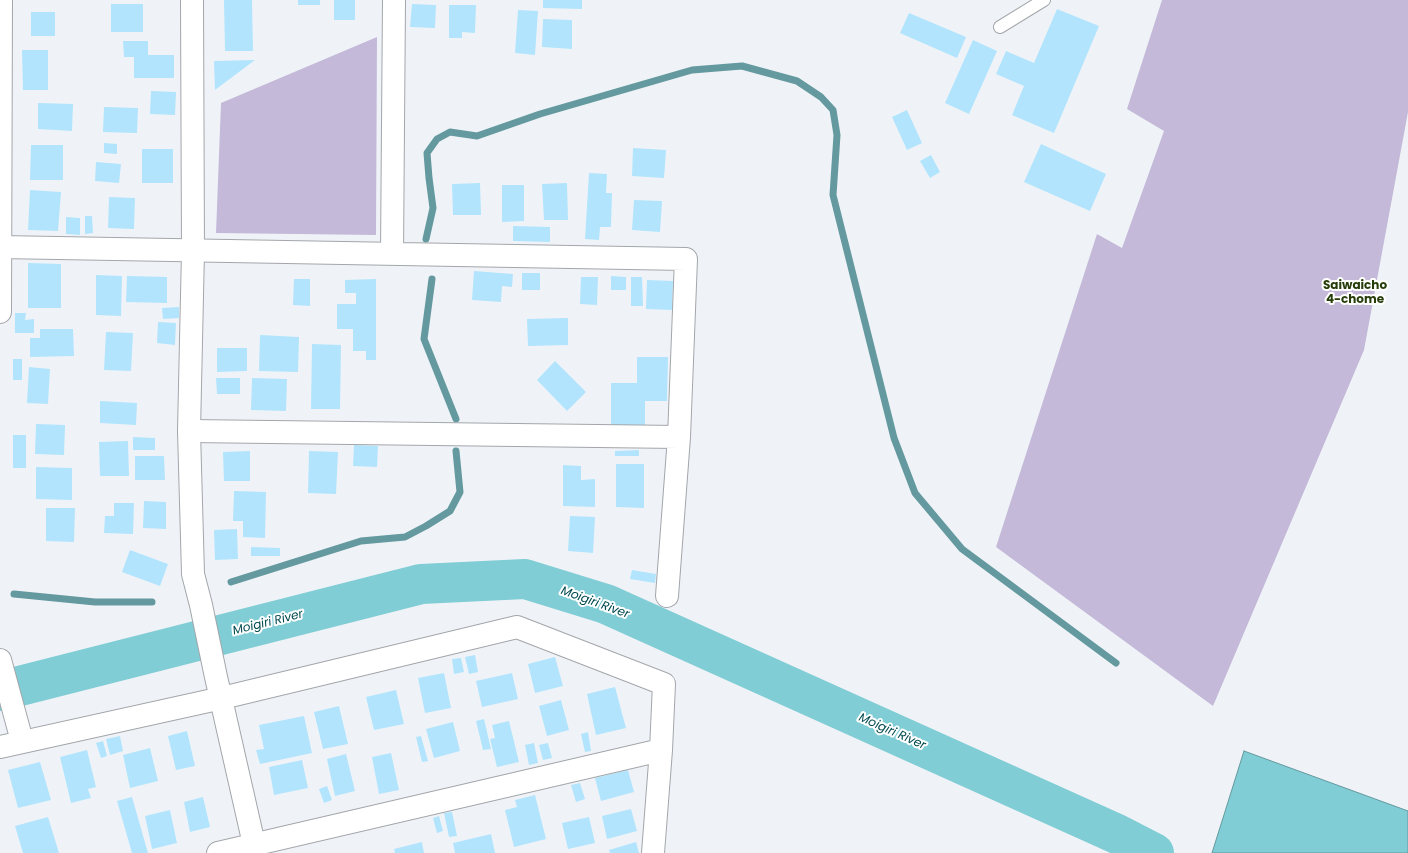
<!DOCTYPE html>
<style>
body{margin:0}
canvas{display:block;background:#eff3f7}
</style>
<canvas width="1408" height="853"></canvas>
<script>
const ctx = document.querySelector('canvas').getContext('2d');
ctx.lineJoin = 'round';
function paint(path, color) { ctx.fillStyle = color; ctx.fill(path, 'evenodd'); }
const toPath = rows => new Path2D(rows.map(r => 'M' + r).join(''));
function strokePath(path, color, width, dash) { ctx.strokeStyle = color; ctx.lineWidth = width; ctx.lineCap = dash ? 'butt' : 'round'; ctx.setLineDash(dash || []); ctx.stroke(path); }
function write(font, color, halo, rows, align = 'center') {
  ctx.font = font + ' Poppins,sans-serif'; ctx.lineWidth = 4; ctx.setLineDash([]); ctx.textBaseline = 'middle'; ctx.strokeStyle = halo; ctx.fillStyle = color; for (const [text, x, y, turn = 0] of rows) {
    ctx.save(); ctx.translate(x, y); ctx.rotate((+turn || 0) * Math.PI / 180); ctx.textAlign = isNaN(turn) ? turn : align; if (halo) ctx.strokeText(text, 0, 0); ctx.fillText(text, 0, 0); ctx.restore();
  }
}
paint(toPath([
 [1162,0,1408,0,1408,112,1364,350,1213,706,996,547,1097,234,1122,248,1164,131,1127,109],
 [377,37,376,235,216,233,221,103]
]), '#c4b9d9');
const water = toPath([
 [1244,751,1408,811,1408,853,1212,853,1244,751]
]);
paint(water, '#80cdd5');
strokePath(water, '#63999f', 1);
strokePath(toPath([
 [426,239,433,208,429,178,427,153,437,139,450,132,477,136,540,114,692,70,742,66,797,81,821,97,833,110,837,135,833,195,894,438,915,493,962,549,1116,663],
 [432,279,424,339,456,419],
 [231,582,361,541,405,537,426,526,450,511,460,492,456,451],
 [14,594,95,602,152,602]
]), '#63999f', 7);
strokePath(toPath([
 [0,691,421,584,525,579,606,604,1117,834,1154,853]
]), '#80cdd5', 40);
paint(toPath([
 [224,0,252,0,253,51,225,51],
 [298,0,320,0,320,5,298,5],
 [334,0,355,0,355,20,334,20],
 [543,0,582,0,582,9,543,8],
 [111,4,143,4,143,32,111,32],
 [412,4,436,5,435,28,410,27],
 [449,5,476,5,475,33,462,32,462,38,449,38],
 [1057,9,1099,26,1054,133,1012,115,1024,86,996,74,1006,51,1034,63],
 [518,10,538,11,535,55,515,53],
 [31,12,55,12,55,36,31,36],
 [909,13,966,37,957,58,900,33],
 [543,19,572,20,572,49,542,47],
 [973,40,997,51,969,114,945,103],
 [123,41,148,41,148,55,174,55,174,78,134,78,134,57,124,57],
 [22,50,48,50,48,90,23,90],
 [255,60,215,90,214,61],
 [151,91,176,92,175,115,150,114],
 [38,103,73,104,72,131,38,129],
 [104,107,138,108,137,133,103,132],
 [907,110,922,143,907,150,892,117],
 [104,143,117,144,117,154,104,153],
 [1041,144,1106,174,1090,211,1024,182],
 [31,145,63,145,63,180,30,180],
 [633,148,666,150,664,178,632,176],
 [142,149,173,149,173,183,142,183],
 [931,155,940,172,930,178,920,161],
 [96,162,121,164,119,183,95,181],
 [589,173,607,174,606,193,612,193,611,227,600,227,599,240,585,239],
 [480,183,481,215,453,215,452,184],
 [567,183,568,220,544,220,542,184],
 [502,185,524,185,524,221,502,222],
 [30,190,61,192,58,231,28,230],
 [109,197,135,198,134,229,108,228],
 [634,200,662,201,660,232,632,230],
 [85,216,92,216,93,233,85,234],
 [66,217,80,218,80,235,66,234],
 [513,226,550,227,550,242,513,241],
 [28,263,61,264,61,308,28,308],
 [474,271,513,274,512,287,502,286,501,302,472,300],
 [522,273,540,273,540,290,522,290],
 [96,275,122,276,121,316,96,315],
 [127,276,167,277,167,303,126,302],
 [611,276,626,277,626,290,611,290],
 [581,277,598,277,597,305,580,304],
 [631,277,642,277,643,306,631,306],
 [294,279,310,279,310,306,293,305],
 [376,279,376,360,366,360,366,351,353,351,353,329,337,329,337,304,356,304,356,293,345,293,345,280],
 [647,280,673,281,672,310,646,309],
 [179,307,179,318,163,319,162,308],
 [15,313,26,313,25,320,34,319,34,333,15,333],
 [568,318,568,345,528,346,527,319],
 [158,322,176,323,175,345,157,343],
 [40,329,73,329,74,356,30,357,30,338,40,338],
 [106,332,133,333,131,371,104,370],
 [260,335,299,337,298,372,259,371],
 [312,344,341,345,340,409,311,409],
 [217,348,247,348,247,371,217,372],
 [637,357,668,357,667,401,645,401,645,426,611,426,611,383,637,383],
 [13,359,22,359,22,380,13,380],
 [555,361,586,392,567,411,537,380],
 [29,367,50,369,48,404,27,403],
 [216,378,240,378,240,394,217,394],
 [252,378,287,379,286,411,251,410],
 [100,401,137,403,136,425,100,423],
 [36,424,65,425,64,455,35,454],
 [13,435,26,435,26,468,13,468],
 [133,437,155,438,155,450,133,450],
 [128,441,129,476,100,476,99,442],
 [354,445,378,446,377,467,353,466],
 [639,450,639,456,615,456,615,451],
 [250,451,250,481,224,481,223,452],
 [309,451,338,452,336,494,308,493],
 [135,456,164,456,165,480,135,480],
 [616,464,644,464,644,508,616,507],
 [563,465,581,466,581,480,595,479,595,507,563,506],
 [36,467,72,468,72,500,36,499],
 [234,491,266,492,265,538,243,537,243,521,233,521],
 [144,501,166,502,166,529,143,528],
 [114,503,134,503,133,534,104,533,105,516,114,516],
 [46,508,75,508,74,542,46,541],
 [570,516,595,517,593,553,568,551],
 [237,529,238,559,215,560,214,530],
 [251,547,280,548,280,556,251,556],
 [130,550,168,564,160,586,122,572],
 [632,570,656,574,655,583,630,579],
 [475,655,478,672,469,674,465,657],
 [555,657,563,686,535,693,528,664],
 [461,658,464,672,454,674,452,659],
 [444,673,451,708,425,713,418,678],
 [512,673,518,699,482,707,476,681],
 [615,687,626,728,596,735,587,694],
 [396,690,404,724,374,730,366,697],
 [561,700,569,730,547,736,539,706],
 [339,706,348,744,323,749,314,712],
 [304,716,312,753,260,764,256,750,264,749,259,725],
 [484,719,491,749,483,750,476,721],
 [509,721,519,762,497,767,490,739,495,738,492,725],
 [453,722,460,751,434,758,426,729],
 [187,731,195,766,176,770,168,736],
 [588,732,591,751,585,752,581,734],
 [120,736,123,751,110,755,106,739],
 [421,736,428,761,422,762,416,737],
 [103,741,107,756,101,758,96,743],
 [534,743,538,763,529,765,525,745],
 [548,743,552,758,543,760,539,745],
 [150,748,158,781,130,788,123,755],
 [87,750,96,787,88,789,91,798,71,803,60,757],
 [391,753,399,790,379,794,372,757],
 [346,754,355,791,335,796,327,759],
 [302,760,308,788,274,795,269,767],
 [40,762,51,800,18,808,8,770],
 [628,770,634,792,601,801,595,778],
 [580,783,585,799,576,802,571,785],
 [327,786,332,800,324,803,319,789],
 [535,795,546,839,514,847,505,810,517,807,515,800],
 [132,797,148,853,132,853,117,801],
 [203,797,210,827,190,832,184,802],
 [631,809,637,831,607,839,602,816],
 [170,810,177,843,152,849,145,816],
 [452,812,457,836,449,837,444,813],
 [439,816,443,831,437,833,433,818],
 [48,817,59,853,23,853,15,826],
 [589,817,595,843,568,849,562,823],
 [491,834,495,853,455,853,453,843],
 [422,842,424,853,395,853,394,849],
 [636,842,639,853,610,853,609,850]
]), '#b2e5fd');
const lane = toPath([
 [1000,27,1044,0]
]);
const street = toPath([
 [0,247,686,259,679,437,667,596],
 [392,254,394,0],
 [0,312,1,0],
 [189,431,679,437],
 [0,660,22,741],
 [0,747,222,698,517,627,664,684,661,750,653,853],
 [218,853,661,750]
]);
const secondary = toPath([
 [192,0,193,251,189,431,193,574,201,605,216,677,256,853]
]);
strokePath(lane, '#a3a6aa', 14);
strokePath(street, '#a3a6aa', 24);
strokePath(secondary, '#a3a6aa', 24);
strokePath(lane, '#fff', 12);
strokePath(street, '#fff', 22);
strokePath(secondary, '#fff', 22);
write('bold 12px', '#263d0a', '#fff', [
 ["Saiwaicho",1355,286],
 ["4-chome",1355,300]
]);
write('italic 12px', '#00494f', '#fff', [
 ["Moigiri River",595,603,20],
 ["Moigiri River",268,623,-14],
 ["Moigiri River",892,732,24]
]);
</script>
